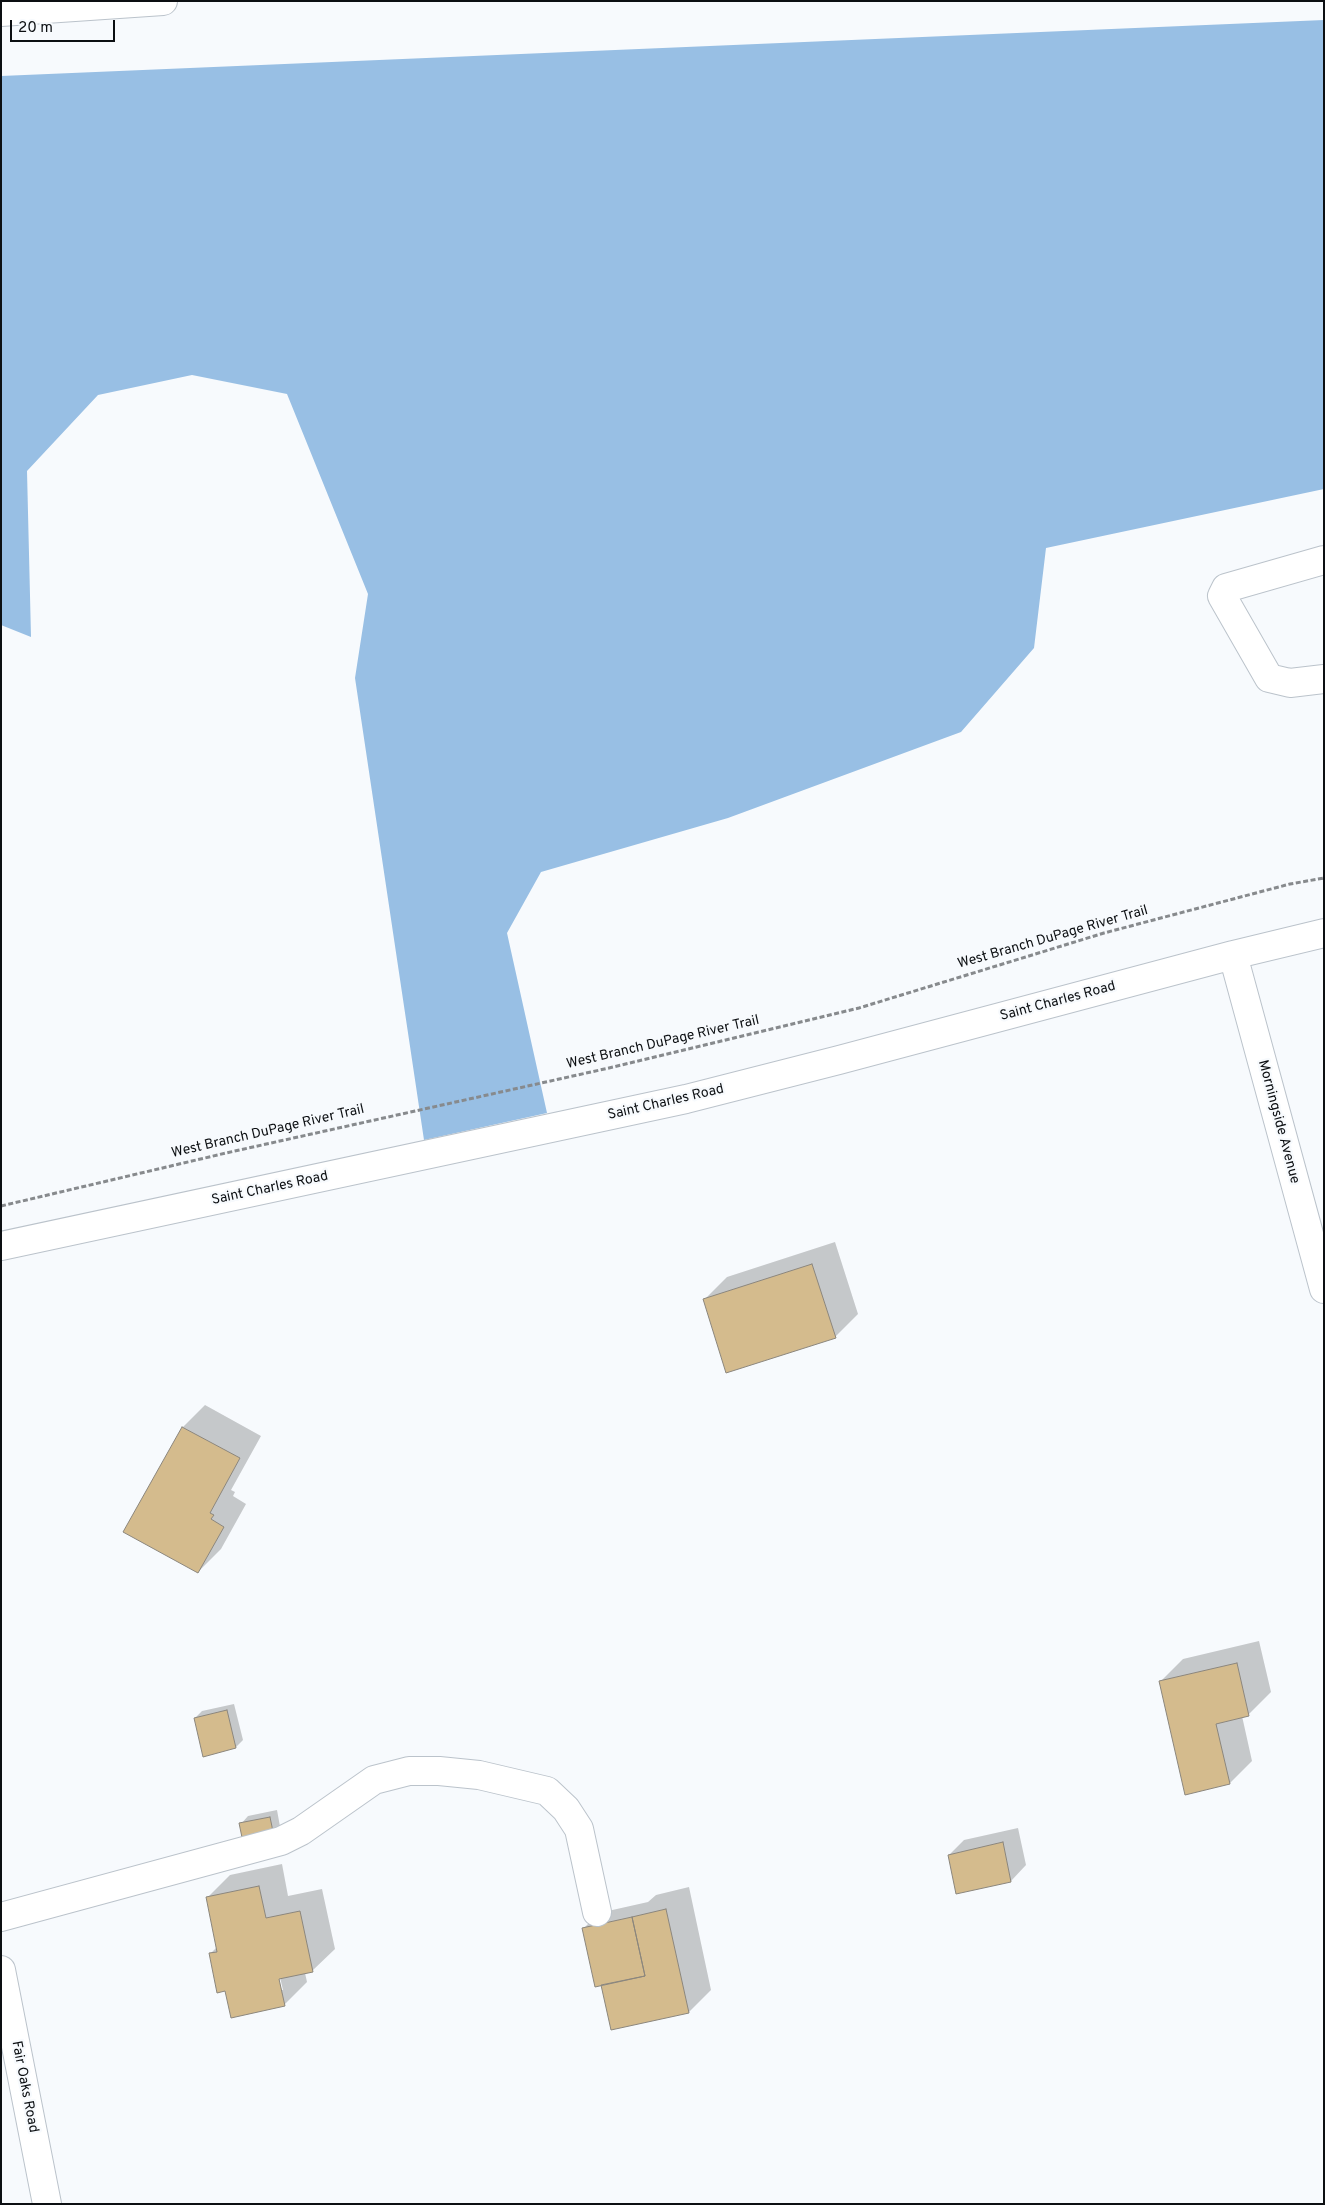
<!DOCTYPE html>
<style>
body{margin:0}
#map{position:relative;width:1325px;height:2205px;overflow:hidden;background:#f7fafd;font-family:Overpass,sans-serif}
canvas{display:block}
.frame{position:absolute;inset:0;border:2px solid #0c0f12;pointer-events:none}
.scale{position:absolute;left:10px;top:20px;width:105px;height:22px;box-sizing:border-box;border:2px solid #0c0f12;border-top:0;padding-left:6px;font-size:15px;line-height:18px;white-space:nowrap;color:#0c0f12;-webkit-text-stroke:4px #f7fafd;paint-order:stroke}
</style>
<div id="map">
<canvas width="1325" height="2205"></canvas>
<div class="frame"></div>
<div class="scale">20 m</div>
</div>
<script>
const ctx = document.querySelector('canvas').getContext('2d');
ctx.lineJoin = 'round';
function paint(path, color) { ctx.fillStyle = color; ctx.fill(path, 'evenodd'); }
const toPath = rows => new Path2D(rows.map(r => 'M' + r).join(''));
function strokePath(path, color, width, dash) { ctx.strokeStyle = color; ctx.lineWidth = width; ctx.lineCap = dash ? 'butt' : 'round'; ctx.setLineDash(dash || []); ctx.stroke(path); }
function write(font, color, halo, rows, align = 'center') {
  ctx.font = font + ' Overpass,sans-serif'; ctx.lineWidth = 4.5; ctx.setLineDash([]); ctx.textBaseline = 'middle'; ctx.strokeStyle = halo; ctx.fillStyle = color; for (const [text, x, y, turn = 0] of rows) {
    ctx.save(); ctx.translate(x, y); ctx.rotate((+turn || 0) * Math.PI / 180); ctx.textAlign = isNaN(turn) ? turn : align; if (halo) ctx.strokeText(text, 0, 0); ctx.fillText(text, 0, 0); ctx.restore();
  }
}
paint(toPath([
 [1324,20,1324,489,1046,548,1034,648,961,732,728,818,541,872,507,933,547,1113,424,1140,355,678,368,594,287,394,192,375,98,395,27,471,31,637,1,625,1,76]
]), '#98bfe4');
paint(toPath([
 [835,1242,858,1314,835,1337,704,1300,727,1277],
 [205,1405,261,1436,231,1490,235,1492,233,1496,246,1504,221,1549,198,1572,183,1427],
 [1259,1641,1271,1692,1248,1715,1242,1716,1252,1761,1230,1783,1161,1681,1183,1659],
 [234,1704,243,1740,236,1747,195,1718,202,1711],
 [277,1810,281,1832,241,1824,248,1816],
 [1018,1828,1026,1865,1011,1881,949,1855,964,1840],
 [282,1864,288,1896,322,1889,335,1949,312,1971,305,1973,307,1982,284,2005,226,1989,210,1954,217,1947,207,1898,230,1875],
 [279,1973,283,1990,280,1990,277,1974],
 [689,1887,711,1990,689,2012,602,1984,584,1928,599,1913,648,1902,656,1895]
]), '#0003');
const building = toPath([
 [812,1264,836,1338,726,1373,703,1299,812,1264],
 [182,1427,240,1458,210,1513,214,1515,211,1519,224,1527,198,1573,123,1532,182,1427],
 [1237,1663,1249,1716,1216,1724,1230,1784,1185,1795,1159,1681,1237,1663],
 [227,1710,236,1748,203,1757,194,1718,227,1710],
 [270,1817,275,1841,244,1847,239,1823,270,1817],
 [1003,1842,1011,1882,956,1894,948,1855,1003,1842],
 [259,1886,266,1918,300,1911,313,1972,279,1979,285,2006,231,2018,225,1991,217,1993,209,1953,217,1952,206,1897,259,1886],
 [666,1909,689,2013,611,2030,601,1985,645,1976,632,1917,666,1909],
 [632,1917,645,1976,595,1987,582,1928,632,1917]
]);
paint(building, '#d4bb8d');
strokePath(building, '#8b867d', 1);
const minor = toPath([
 [1324,560,1226,588,1222,596,1269,678,1290,683,1324,679],
 [1233,955,1324,1289],
 [1,1246,686,1099,839,1060,1233,955,1324,933],
 [1,1917,281,1841,301,1831,374,1780,409,1771,439,1771,479,1775,547,1791,566,1809,579,1829,597,1912],
 [1,1970,47,2204]
]);
const major = toPath([
 [1,12,163,1]
]);
strokePath(minor, '#bbc3cb', 30);
strokePath(major, '#bbc3cb', 30);
strokePath(toPath([
 [1,1206,226,1153,609,1068,859,1008,1104,933,1290,884,1324,878]
]), '#878a8d', 3, [5, 2.5]);
strokePath(minor, '#fff', 28);
strokePath(major, '#fff', 28);
write('14px', '#0c0f12', '#f7fafd', [
 ["West Branch DuPage River Trail",1053,938,-16],
 ["Saint Charles Road",1058,1002,-15],
 ["West Branch DuPage River Trail",663,1043,-13],
 ["Saint Charles Road",666,1103,-13],
 ["Morningside Avenue",1278,1122,75],
 ["West Branch DuPage River Trail",268,1132,-13],
 ["Saint Charles Road",270,1189,-12],
 ["Fair Oaks Road",24,2087,79]
]);
</script>
